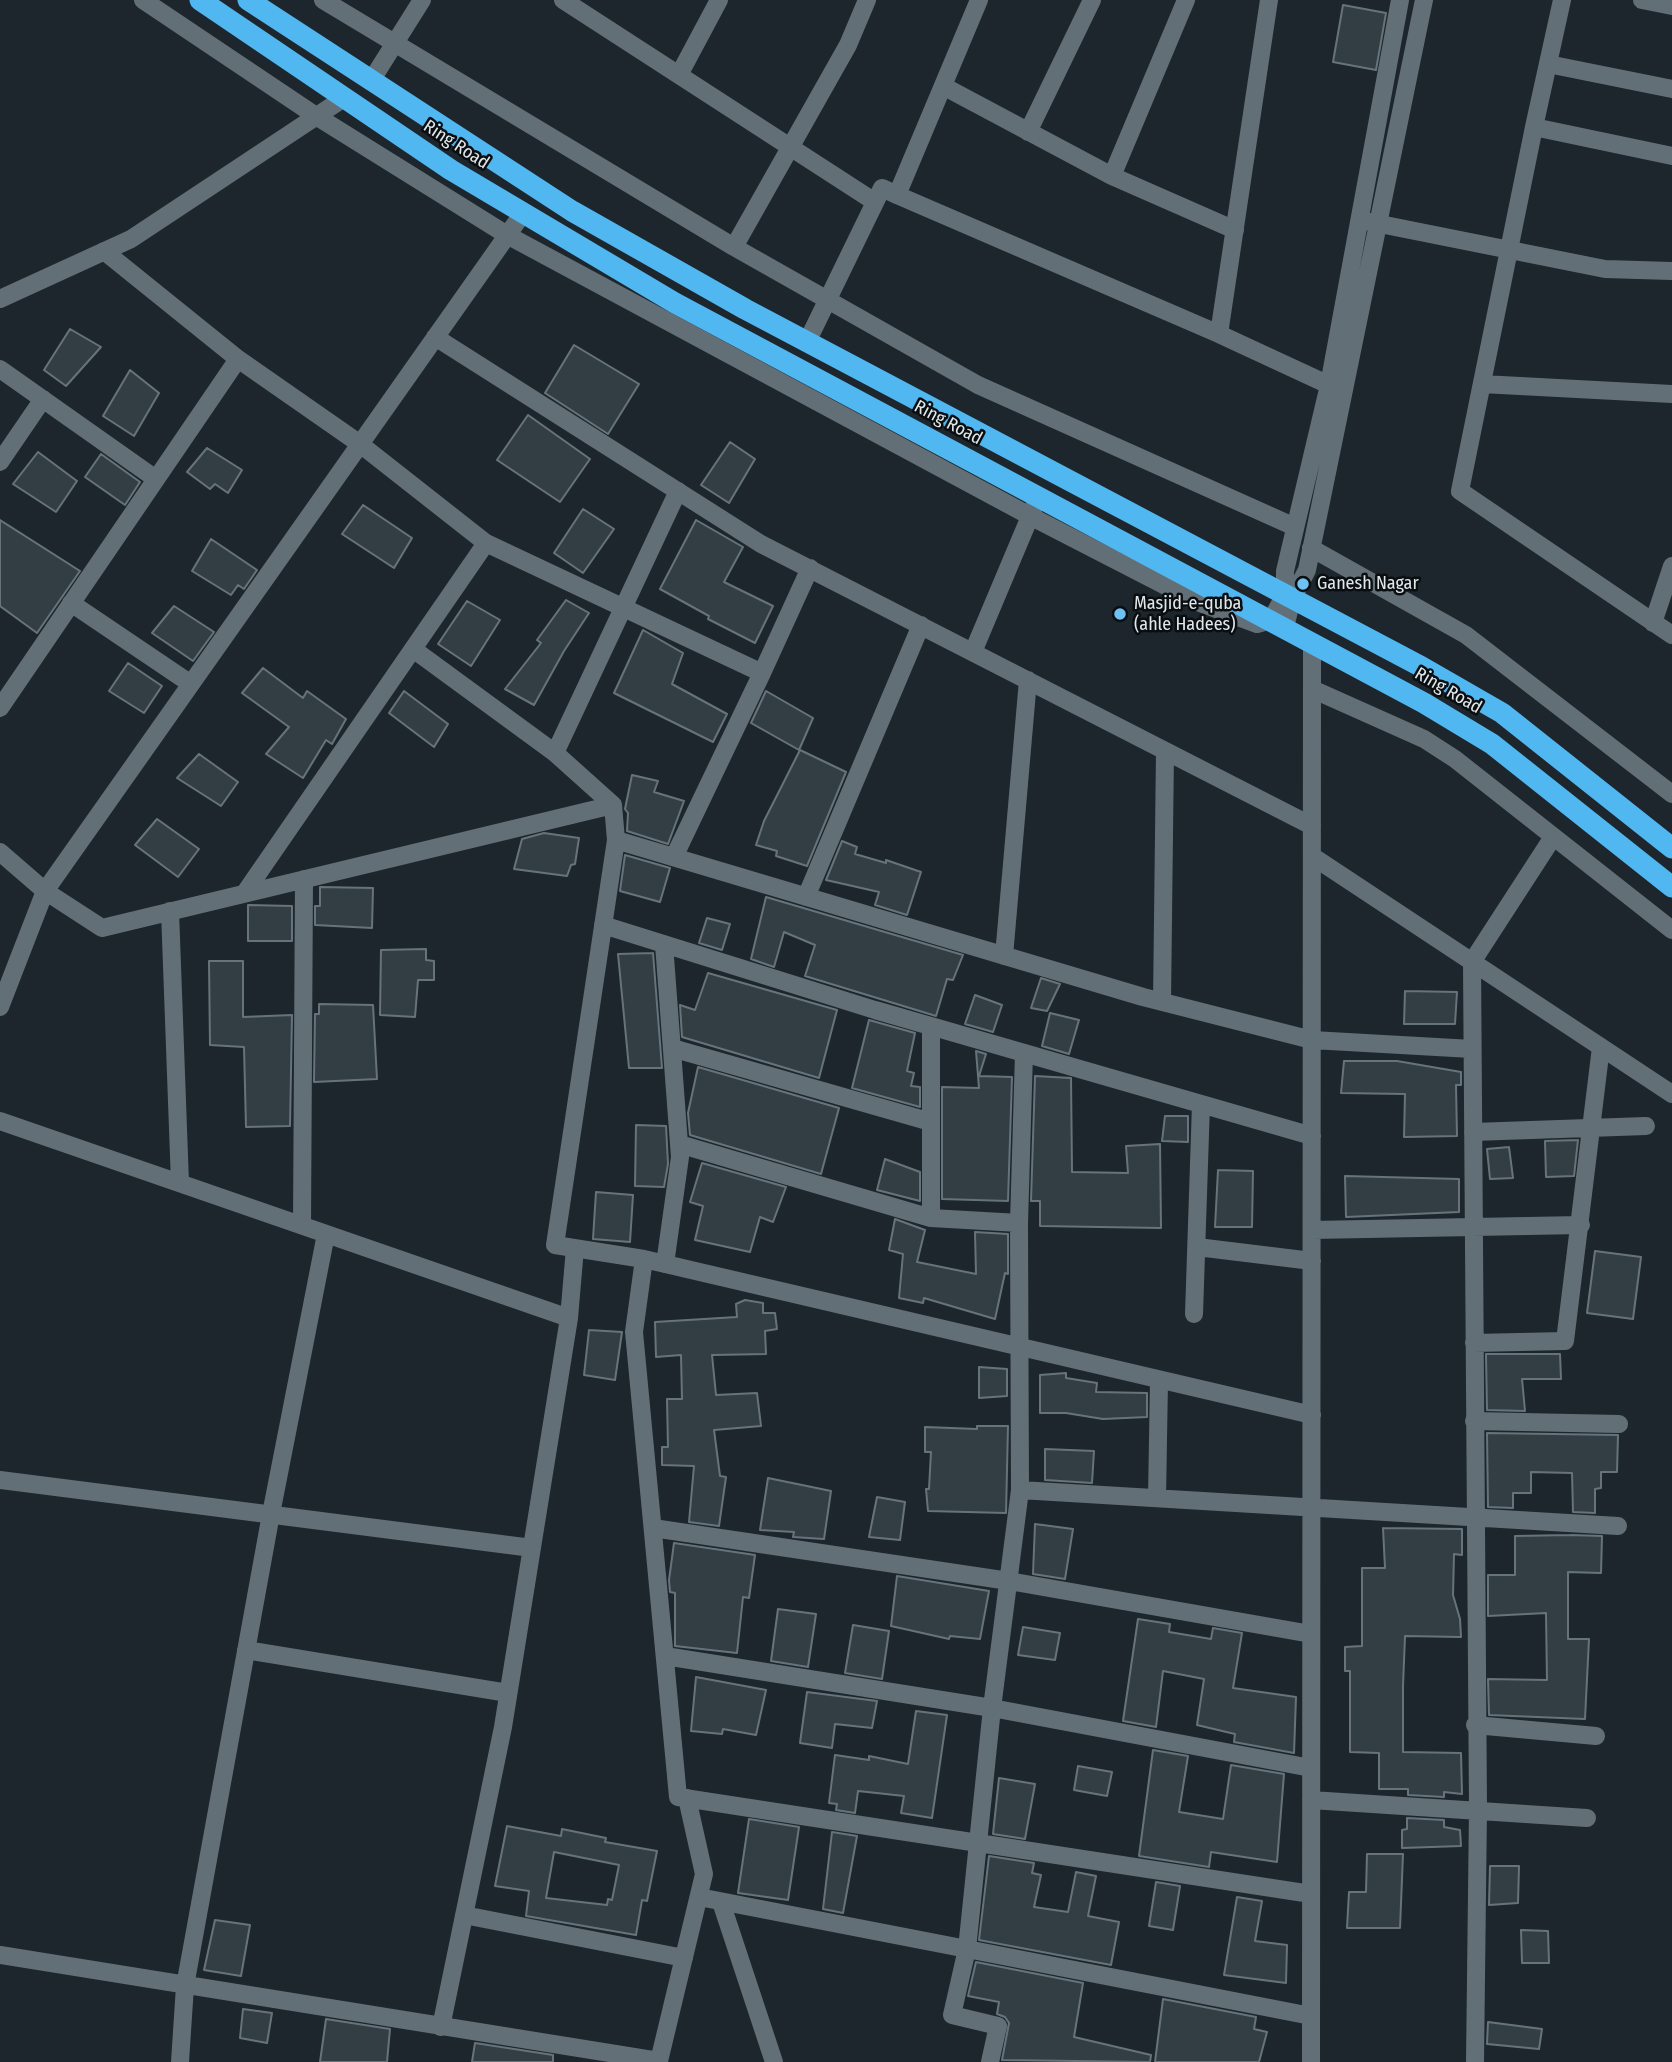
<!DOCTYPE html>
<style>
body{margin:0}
canvas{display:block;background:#1c262c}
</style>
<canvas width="1672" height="2062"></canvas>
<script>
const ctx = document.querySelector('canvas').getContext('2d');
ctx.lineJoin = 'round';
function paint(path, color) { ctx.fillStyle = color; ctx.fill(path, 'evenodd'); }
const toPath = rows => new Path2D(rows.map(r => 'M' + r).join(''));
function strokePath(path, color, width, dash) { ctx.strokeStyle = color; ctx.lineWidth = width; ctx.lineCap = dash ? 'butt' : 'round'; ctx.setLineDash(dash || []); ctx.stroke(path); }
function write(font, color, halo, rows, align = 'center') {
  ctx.font = font + ' "Fira Sans Condensed",sans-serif'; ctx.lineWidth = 5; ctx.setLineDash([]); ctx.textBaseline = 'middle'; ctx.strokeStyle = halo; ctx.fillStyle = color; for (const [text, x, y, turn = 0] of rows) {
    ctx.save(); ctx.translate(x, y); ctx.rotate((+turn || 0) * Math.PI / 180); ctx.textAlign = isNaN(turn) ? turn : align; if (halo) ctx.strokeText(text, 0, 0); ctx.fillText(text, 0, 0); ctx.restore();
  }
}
const building = toPath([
 [1343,5,1386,13,1376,70,1333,62,1343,5],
 [70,329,101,347,66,386,44,370,70,329],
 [574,345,639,384,608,434,545,393,574,345],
 [130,370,159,393,134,436,103,416,130,370],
 [528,415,590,459,560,502,497,460,528,415],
 [730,442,755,459,729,503,701,485,730,442],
 [207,448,242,470,228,493,215,484,210,489,187,472,207,448],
 [38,452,77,481,56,512,13,484,38,452],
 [101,454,140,482,125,505,85,477,101,454],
 [363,505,412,538,394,568,342,534,363,505],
 [583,509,614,529,583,573,554,553,583,509],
 [0,520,80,571,37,633,0,606,0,520],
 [696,520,743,547,724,582,773,606,755,643,708,619,709,616,660,589,696,520],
 [211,539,257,570,244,589,238,585,231,595,192,571,211,539],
 [566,600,589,613,564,651,534,705,505,689,541,643,537,640,566,600],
 [467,601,500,620,471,666,438,644,467,601],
 [174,606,214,632,193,661,152,633,174,606],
 [643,630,683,653,672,684,727,714,713,742,614,693,643,630],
 [128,663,162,686,144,713,109,691,128,663],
 [263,668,303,698,307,691,346,719,332,744,326,740,303,778,266,754,289,727,242,693,263,668],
 [404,691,448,724,434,747,389,713,404,691],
 [766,691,813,718,799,750,751,723,766,691],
 [800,750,846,772,807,866,776,856,777,851,756,845,764,821,800,750],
 [199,754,238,782,221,806,177,778,199,754],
 [632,775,658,781,654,792,684,801,668,844,627,831,628,813,625,809,632,775],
 [157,819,199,849,178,877,135,845,157,819],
 [544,833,579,838,575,864,571,865,567,876,514,869,522,839,544,833],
 [842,841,857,847,855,854,886,863,886,860,921,872,907,915,875,905,879,892,826,880,842,841],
 [625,855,670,868,660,902,620,891,625,855],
 [320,887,373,888,372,928,315,925,315,906,320,906,320,887],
 [766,897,963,955,953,980,947,979,936,1016,805,976,815,945,784,932,774,967,751,959,766,897],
 [248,905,292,906,292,941,248,941,248,905],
 [707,918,730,924,722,950,699,943,707,918],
 [426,949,426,960,434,961,434,980,418,980,415,1017,380,1015,381,950,426,949],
 [653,953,662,1068,629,1068,618,954,653,953],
 [209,961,243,961,243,1017,292,1015,290,1126,246,1127,244,1047,210,1045,209,961],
 [708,973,837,1010,819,1078,682,1037,680,1005,695,1010,708,973],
 [1041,978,1060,984,1047,1011,1031,1008,1041,978],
 [1405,991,1457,992,1455,1024,1404,1024,1405,991],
 [975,995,1002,1005,993,1032,965,1024,975,995],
 [319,1004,373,1005,377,1079,314,1082,315,1014,319,1014,319,1004],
 [1050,1013,1079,1020,1069,1054,1042,1046,1050,1013],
 [869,1020,915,1033,907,1071,914,1073,911,1086,920,1087,920,1107,852,1088,869,1020],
 [976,1051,986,1054,979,1076,1012,1077,1008,1201,942,1199,942,1087,979,1088,976,1051],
 [1344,1061,1397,1061,1461,1072,1461,1085,1456,1085,1457,1136,1404,1137,1405,1094,1341,1093,1344,1061],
 [698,1067,839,1108,821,1174,690,1135,688,1113,698,1067],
 [1035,1076,1071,1078,1072,1172,1128,1173,1126,1146,1160,1144,1161,1228,1040,1226,1040,1201,1031,1201,1035,1076],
 [1165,1116,1188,1116,1188,1142,1162,1141,1165,1116],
 [636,1125,666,1126,668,1164,664,1187,635,1186,636,1125],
 [1578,1140,1574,1176,1546,1177,1545,1141,1578,1140],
 [1509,1147,1513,1178,1490,1179,1487,1149,1509,1147],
 [885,1159,920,1172,920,1201,877,1190,885,1159],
 [702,1163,786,1187,773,1222,760,1217,750,1252,695,1240,703,1206,690,1202,702,1163],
 [1218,1170,1253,1171,1252,1227,1215,1227,1218,1170],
 [1345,1176,1459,1179,1459,1212,1346,1217,1345,1176],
 [596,1192,633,1195,630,1242,593,1239,596,1192],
 [895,1219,925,1230,917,1262,976,1274,975,1232,1008,1234,1008,1274,1005,1273,995,1319,924,1298,923,1303,899,1298,903,1254,889,1250,895,1219],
 [1595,1251,1641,1257,1633,1319,1587,1313,1595,1251],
 [745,1300,763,1303,763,1313,775,1313,777,1329,765,1331,766,1354,712,1355,716,1395,757,1393,761,1426,714,1430,720,1476,726,1477,719,1526,689,1522,694,1466,662,1465,662,1447,668,1447,667,1399,682,1399,681,1355,656,1357,655,1322,737,1317,736,1304,745,1300],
 [589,1330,622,1332,615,1380,584,1375,589,1330],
 [1486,1354,1560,1354,1561,1379,1522,1379,1525,1411,1487,1410,1486,1354],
 [979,1367,1007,1369,1007,1396,979,1398,979,1367],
 [1066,1373,1066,1378,1097,1383,1096,1392,1147,1393,1147,1417,1103,1419,1066,1413,1040,1413,1040,1375,1066,1373],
 [977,1426,1008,1426,1006,1513,928,1511,926,1489,929,1489,931,1452,925,1452,925,1427,977,1429,977,1426],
 [1487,1433,1618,1435,1617,1472,1601,1472,1601,1488,1595,1489,1595,1513,1573,1512,1572,1473,1531,1472,1531,1493,1513,1493,1513,1508,1488,1507,1487,1433],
 [1045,1449,1094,1451,1092,1483,1045,1480,1045,1449],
 [768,1478,831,1491,824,1539,793,1537,794,1532,760,1530,768,1478],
 [877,1497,905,1502,900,1540,869,1537,877,1497],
 [1035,1524,1073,1529,1065,1579,1033,1574,1035,1524],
 [1383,1528,1462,1529,1462,1555,1454,1554,1453,1595,1460,1619,1461,1637,1405,1636,1403,1686,1403,1752,1461,1753,1462,1794,1444,1792,1444,1797,1408,1795,1408,1789,1379,1789,1379,1753,1350,1752,1350,1671,1345,1671,1345,1647,1362,1646,1362,1568,1385,1568,1383,1528],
 [1571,1535,1602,1536,1601,1573,1568,1572,1568,1639,1589,1639,1585,1719,1489,1715,1488,1679,1547,1680,1546,1613,1488,1616,1488,1575,1515,1575,1515,1536,1571,1535],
 [674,1543,755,1555,749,1598,743,1597,737,1653,675,1646,675,1593,670,1592,669,1580,674,1543],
 [897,1576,989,1591,980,1639,950,1636,949,1639,891,1626,897,1576],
 [778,1609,816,1614,808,1667,771,1661,778,1609],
 [1138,1619,1170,1624,1169,1632,1211,1639,1213,1628,1242,1633,1233,1688,1296,1697,1294,1753,1234,1742,1235,1734,1197,1725,1204,1679,1163,1671,1156,1727,1123,1721,1138,1619],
 [853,1625,889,1631,882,1679,845,1673,853,1625],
 [1023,1627,1060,1633,1055,1660,1018,1655,1023,1627],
 [696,1677,766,1690,756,1735,723,1729,722,1734,691,1731,696,1677],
 [807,1692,877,1701,872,1728,835,1724,832,1748,800,1743,807,1692],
 [916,1711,947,1715,932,1818,901,1813,904,1796,858,1791,855,1813,836,1810,837,1804,829,1803,835,1755,869,1760,869,1756,908,1764,916,1711],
 [1153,1750,1188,1756,1179,1812,1223,1819,1231,1765,1284,1774,1277,1862,1211,1852,1209,1867,1139,1856,1153,1750],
 [1078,1766,1112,1772,1107,1796,1074,1790,1078,1766],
 [999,1778,1035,1784,1025,1839,993,1834,999,1778],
 [1407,1818,1444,1820,1444,1827,1460,1830,1461,1846,1402,1848,1402,1830,1407,1829,1407,1818],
 [749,1819,799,1827,788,1900,738,1893,749,1819],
 [507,1826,561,1836,562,1829,606,1838,605,1842,657,1851,647,1901,642,1900,636,1935,526,1916,529,1891,495,1886,507,1826],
 [554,1852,619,1865,612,1900,608,1899,607,1905,546,1898,554,1852],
 [832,1832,857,1836,843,1913,823,1909,832,1832],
 [1367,1854,1403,1854,1400,1928,1347,1928,1349,1892,1366,1892,1367,1854],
 [989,1856,1034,1863,1032,1873,1041,1875,1034,1907,1068,1912,1076,1872,1096,1876,1088,1916,1119,1922,1111,1965,979,1940,989,1856],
 [1490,1866,1519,1866,1518,1903,1489,1905,1490,1866],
 [1156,1882,1180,1886,1173,1930,1149,1926,1156,1882],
 [1237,1897,1262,1901,1255,1941,1287,1945,1286,1983,1224,1975,1237,1897],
 [215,1920,250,1925,241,1976,204,1970,215,1920],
 [1521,1930,1548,1931,1549,1963,1522,1963,1521,1930],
 [976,1962,1083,1983,1074,2037,1151,2055,1150,2062,1002,2060,1009,2023,1005,2017,997,2014,999,2002,968,1996,976,1962],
 [1163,1999,1256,2017,1254,2029,1267,2032,1259,2062,1155,2062,1163,1999],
 [243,2009,272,2013,267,2043,240,2038,243,2009],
 [326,2019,390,2029,387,2062,320,2062,326,2019],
 [1488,2022,1542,2029,1539,2049,1487,2044,1488,2022],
 [475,2043,553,2055,553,2062,472,2062,475,2043]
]);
paint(building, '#323d44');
strokePath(building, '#67737a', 2);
strokePath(toPath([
 [143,0,316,116,507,235,1030,516,1195,601,1257,624,1271,620,1285,595,1285,571,1329,385,1400,0],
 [323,0,734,247,978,385,1295,527],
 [563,0,875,202],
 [1186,0,1112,176,1235,230],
 [1562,0,1534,127,1672,156],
 [1642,0,1672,6],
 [1548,64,1672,89],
 [679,75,719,0],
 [371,81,422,0],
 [943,86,1112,176],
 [1534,127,1460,491,1672,635],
 [1028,132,1092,0],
 [897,195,1219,334,1329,385],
 [523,213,45,891,102,928,613,805,616,840,555,1245,644,1259],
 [1370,222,1605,269,1672,271],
 [734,247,848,45,867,0],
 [104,251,238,359,360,444,486,543,762,673,674,857],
 [0,299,131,239,344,98],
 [1219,334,1269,0],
 [435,337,761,544,1312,826],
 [807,342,882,188,897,195,979,0],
 [0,369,156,479],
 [1482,384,1672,394],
 [0,462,43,399],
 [1311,548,1466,635,1672,794],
 [71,603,191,684],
 [1653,623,1672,566],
 [1285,627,1292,599,1307,570,1424,0],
 [413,649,555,753],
 [973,652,1034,507],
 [762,673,810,568],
 [1312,689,1424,739,1455,759,1672,930],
 [0,708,238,359],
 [613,805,555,753,678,491],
 [616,840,1143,997,1312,1040,1472,1049],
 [0,852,45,891,0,1007],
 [1312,856,1672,1094],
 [244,894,486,543],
 [806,897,921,625],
 [170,911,180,1183],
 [603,925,875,1010,1312,1136],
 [664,944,680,1157,665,1264],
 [1004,956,1028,680],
 [1162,1002,1165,751],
 [672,1048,931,1122],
 [0,1121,569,1318,575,1248],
 [1473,1132,1646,1126],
 [679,1144,931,1218,931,1026],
 [931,1218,1019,1223],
 [302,1225,304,879],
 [1312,1230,1581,1225],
 [1197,1247,1312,1261],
 [1194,1314,1201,1104],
 [1474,1343,1565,1341,1601,1047],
 [1474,1421,1619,1424],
 [0,1480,532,1548],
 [1020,1490,1019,1223,1024,1053],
 [1157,1498,1159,1381],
 [653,1528,1009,1581,1311,1634],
 [246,1650,508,1693],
 [665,1656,992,1708,1311,1768],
 [1475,1725,1596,1736],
 [1311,1800,1587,1818],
 [1311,1894,678,1797,634,1332,644,1259,1312,1415],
 [699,1897,967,1949,952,2015,998,2026,990,2062],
 [721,1902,774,2062],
 [464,1915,684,1958],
 [0,1955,659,2061,704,1874,687,1798],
 [1311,2016,967,1949,992,1708,1020,1490,1618,1526],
 [441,2027,503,1727,569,1318],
 [180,2062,185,1986,271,1514,326,1234],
 [1311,2062,1312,643],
 [1475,2062,1478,1809,1472,962,1553,837]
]), '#636f76', 18);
strokePath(toPath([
 [200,0,451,170,675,303,1424,703,1492,744,1672,887],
 [248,0,572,211,745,309,1422,667,1502,713,1672,848]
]), '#51b7f0', 21);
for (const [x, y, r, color] of [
 [1303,584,7,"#6ec2f3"],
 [1120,614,7,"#6ec2f3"]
]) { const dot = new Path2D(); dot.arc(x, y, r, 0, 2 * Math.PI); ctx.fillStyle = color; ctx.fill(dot); strokePath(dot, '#0a0e11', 2.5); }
write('18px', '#e1e8ec', '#0a0e11', [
 ["Ring Road",456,145,33],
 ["Ring Road",948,423,28],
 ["Ring Road",1448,691,30]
]);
write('18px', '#e1e8ec', '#0a0e11', [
 ["Ganesh Nagar",1317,584],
 ["Masjid-e-quba",1134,604],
 ["(ahle Hadees)",1134,625]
], 'left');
</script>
